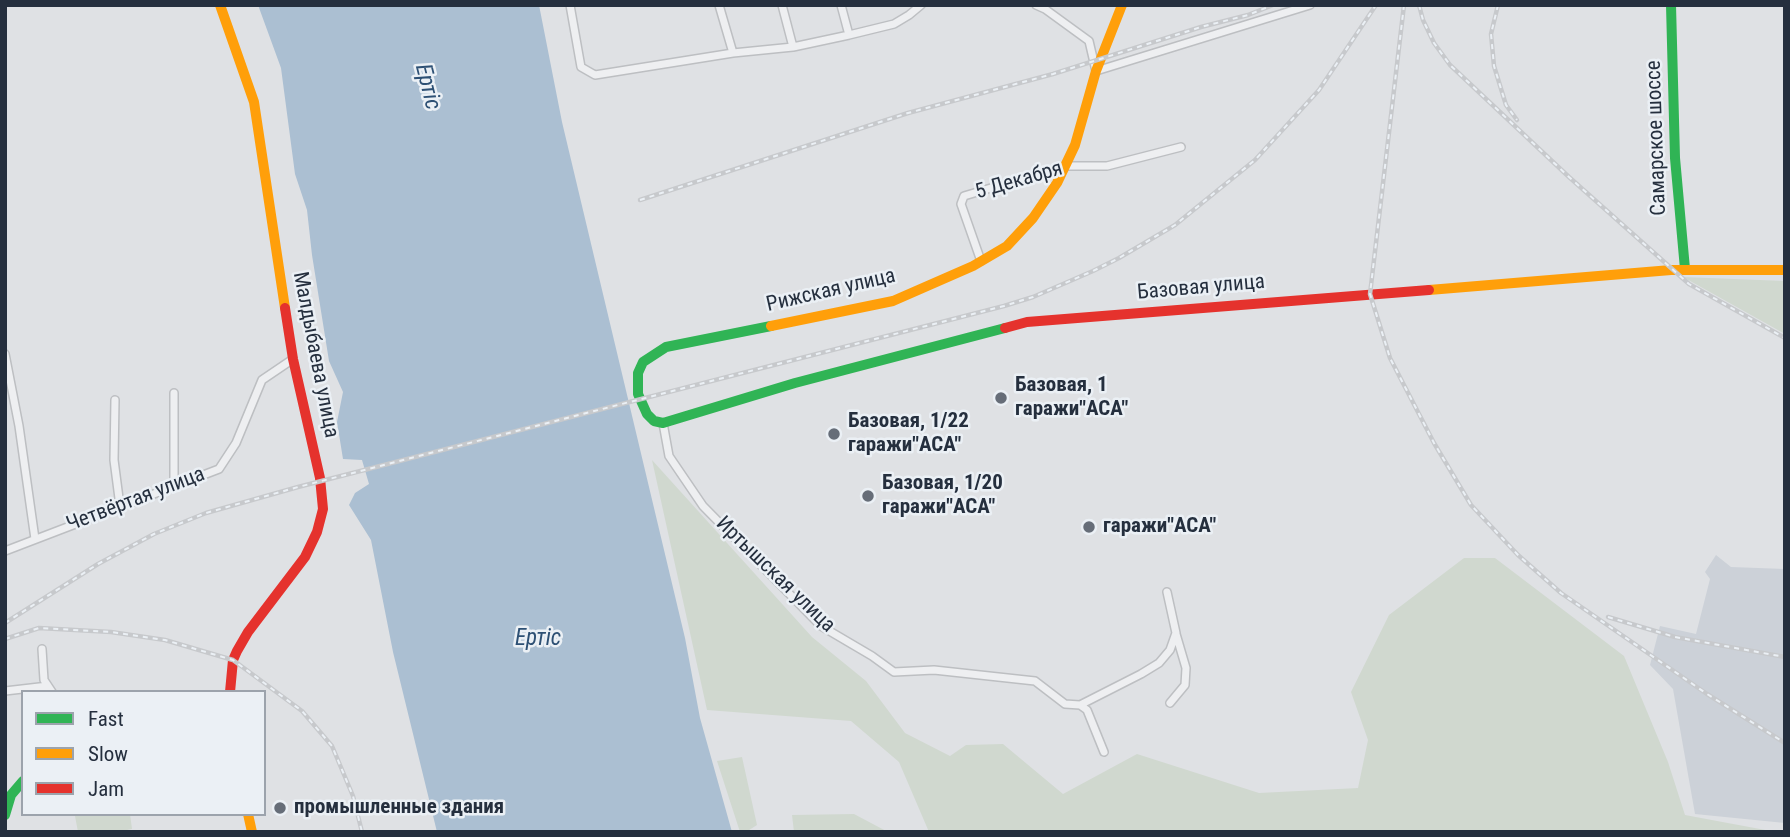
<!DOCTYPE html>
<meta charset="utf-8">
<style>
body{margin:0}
#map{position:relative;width:1790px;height:837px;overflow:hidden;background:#dfe1e4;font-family:"Roboto Condensed",sans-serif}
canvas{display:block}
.frame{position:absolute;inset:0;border:7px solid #252f3e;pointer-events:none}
.legend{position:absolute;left:21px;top:690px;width:245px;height:126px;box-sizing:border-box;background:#ebf0f5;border:2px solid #9ca3ac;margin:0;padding:9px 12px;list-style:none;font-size:21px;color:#252f3e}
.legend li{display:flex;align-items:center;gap:14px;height:35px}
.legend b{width:35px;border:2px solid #9ca3ac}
</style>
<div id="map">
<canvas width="1790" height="837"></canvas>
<div class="frame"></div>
<ul class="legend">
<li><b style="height:9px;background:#30b455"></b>Fast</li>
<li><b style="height:9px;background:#ff9f0a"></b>Slow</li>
<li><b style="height:9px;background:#e5322d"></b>Jam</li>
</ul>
</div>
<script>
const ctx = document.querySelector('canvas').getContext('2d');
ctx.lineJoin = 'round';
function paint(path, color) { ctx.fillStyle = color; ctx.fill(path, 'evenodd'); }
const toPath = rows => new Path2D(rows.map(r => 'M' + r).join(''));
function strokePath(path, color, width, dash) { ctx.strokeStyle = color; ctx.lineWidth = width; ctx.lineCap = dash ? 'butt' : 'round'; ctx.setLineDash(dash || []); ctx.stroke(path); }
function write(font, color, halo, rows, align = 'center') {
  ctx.font = font + ' "Roboto Condensed",sans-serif'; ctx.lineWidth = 5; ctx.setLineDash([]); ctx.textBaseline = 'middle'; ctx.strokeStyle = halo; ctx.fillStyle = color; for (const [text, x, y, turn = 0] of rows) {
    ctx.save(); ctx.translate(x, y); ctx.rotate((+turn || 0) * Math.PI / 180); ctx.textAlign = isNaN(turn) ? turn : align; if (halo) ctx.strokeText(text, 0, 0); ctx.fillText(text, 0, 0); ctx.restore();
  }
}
paint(toPath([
 [1716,555,1731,567,1785,569,1785,823,1695,814,1673,689,1650,665,1660,626,1696,634,1710,579,1705,572]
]), '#ccd1d8');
paint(toPath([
 [1683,277,1785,281,1785,334],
 [652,460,812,637,866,681,905,733,950,756,966,745,1003,744,1063,794,1137,754,1259,793,1358,788,1368,740,1351,692,1389,615,1464,558,1495,558,1624,656,1668,762,1685,815,1776,832,929,832,899,762,851,721,707,710],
 [742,757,757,825,746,832,740,832,717,761],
 [88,814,130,814,132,829,117,832,78,832,75,816],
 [854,814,888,832,794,832,792,815]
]), '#d0d8cf');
paint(toPath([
 [258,5,539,5,562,122,685,638,700,718,732,832,437,832,393,652,371,540,349,505,355,493,369,484,362,460,343,459,337,422,343,392,329,361,312,255,307,210,295,174,281,68]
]), '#abbfd2');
const street = toPath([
 [570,5,581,67,595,75,733,53,793,47,849,35,894,24,909,15,921,5],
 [719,5,733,53],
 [782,5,793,47],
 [841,5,849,35],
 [1036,5,1045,9,1089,41,1096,71,1310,5],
 [981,261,961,204,964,196,1065,166,1107,166,1181,147],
 [5,354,19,426,35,539],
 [115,400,114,460,120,506],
 [663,423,669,456,703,506,821,626,872,656,894,672,934,670,1035,681,1065,704,1080,705,1087,710,1104,752],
 [174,486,174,393],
 [5,551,219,469,236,443,262,380,293,359],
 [42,649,44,680,52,692],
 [5,691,48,686],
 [1170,703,1185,685,1186,668,1176,634],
 [1080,705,1141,674,1159,663,1170,650,1176,633,1167,592]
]);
strokePath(street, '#bdbfc2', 10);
strokePath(street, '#eeeff1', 7);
strokePath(toPath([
 [1671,5,1675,158,1685,269],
 [771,326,666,347,643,362,638,373,638,394,647,414,654,421,663,423,795,383,1005,328],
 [5,815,11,795,23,781]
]), '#30b455', 10);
strokePath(toPath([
 [220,5,254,102,285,308],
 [1429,290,1671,270,1785,270],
 [771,326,893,301,973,266,1007,246,1033,218,1057,183,1075,145,1096,71,1122,5],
 [248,814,252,832]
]), '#ff9f0a', 10);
strokePath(toPath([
 [1005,328,1027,322,1429,290],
 [230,692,233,660,237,651,248,632,305,557,317,532,323,509,320,478,293,359,285,308]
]), '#e5322d', 10);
const rail = toPath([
 [1404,5,1370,294,1390,358,1434,443,1471,505,1518,555,1561,593,1707,694,1785,743],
 [1419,5,1423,20,1434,43,1450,65,1569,177,1689,284,1785,338],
 [1498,5,1491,34,1494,66,1506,105,1517,120],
 [640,200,908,113,1053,74,1201,27,1248,15,1273,5],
 [1608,617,1675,637,1785,657],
 [5,623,98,564,154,534,206,513,298,487,1004,306,1033,297,1093,271,1119,258,1175,225,1255,160,1319,90,1376,5],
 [5,639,39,628,111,632,165,640,233,660,302,711,332,746,353,796,362,832]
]);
strokePath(rail, '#c7c9cc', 4.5);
strokePath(rail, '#ebf0f5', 2, [5]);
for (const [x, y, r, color] of [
 [1001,398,7,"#666d78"],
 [834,434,7,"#666d78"],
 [868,496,7,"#666d78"],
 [1089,527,7,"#666d78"],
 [280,808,7,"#666d78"]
]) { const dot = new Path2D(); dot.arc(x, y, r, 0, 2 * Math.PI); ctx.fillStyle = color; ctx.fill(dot); strokePath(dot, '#ebf0f5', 2.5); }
write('21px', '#252f3e', '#ebf0f5', [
 ["Самарское шоссе",1657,138,-92],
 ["5 Декабря",1019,181,-16],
 ["Базовая улица",1201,288,-5],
 ["Рижская улица",831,291,-13],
 ["Малдыбаева улица",315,355,79],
 ["Четвёртая улица",136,500,-21],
 ["Иртышская улица",775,575,44]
]);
write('bold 21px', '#252f3e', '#ebf0f5', [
 ["Базовая, 1",1015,386],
 ["гаражи\"ACА\"",1015,410],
 ["Базовая, 1/22",848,422],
 ["гаражи\"ACА\"",848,446],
 ["Базовая, 1/20",882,484],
 ["гаражи\"ACА\"",882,508],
 ["гаражи\"ACА\"",1103,527],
 ["промышленные здания",294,808]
], 'left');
write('italic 23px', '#2d5074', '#ebf0f5', [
 ["Ертіс",427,87,76],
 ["Ертіс",538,639]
]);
</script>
